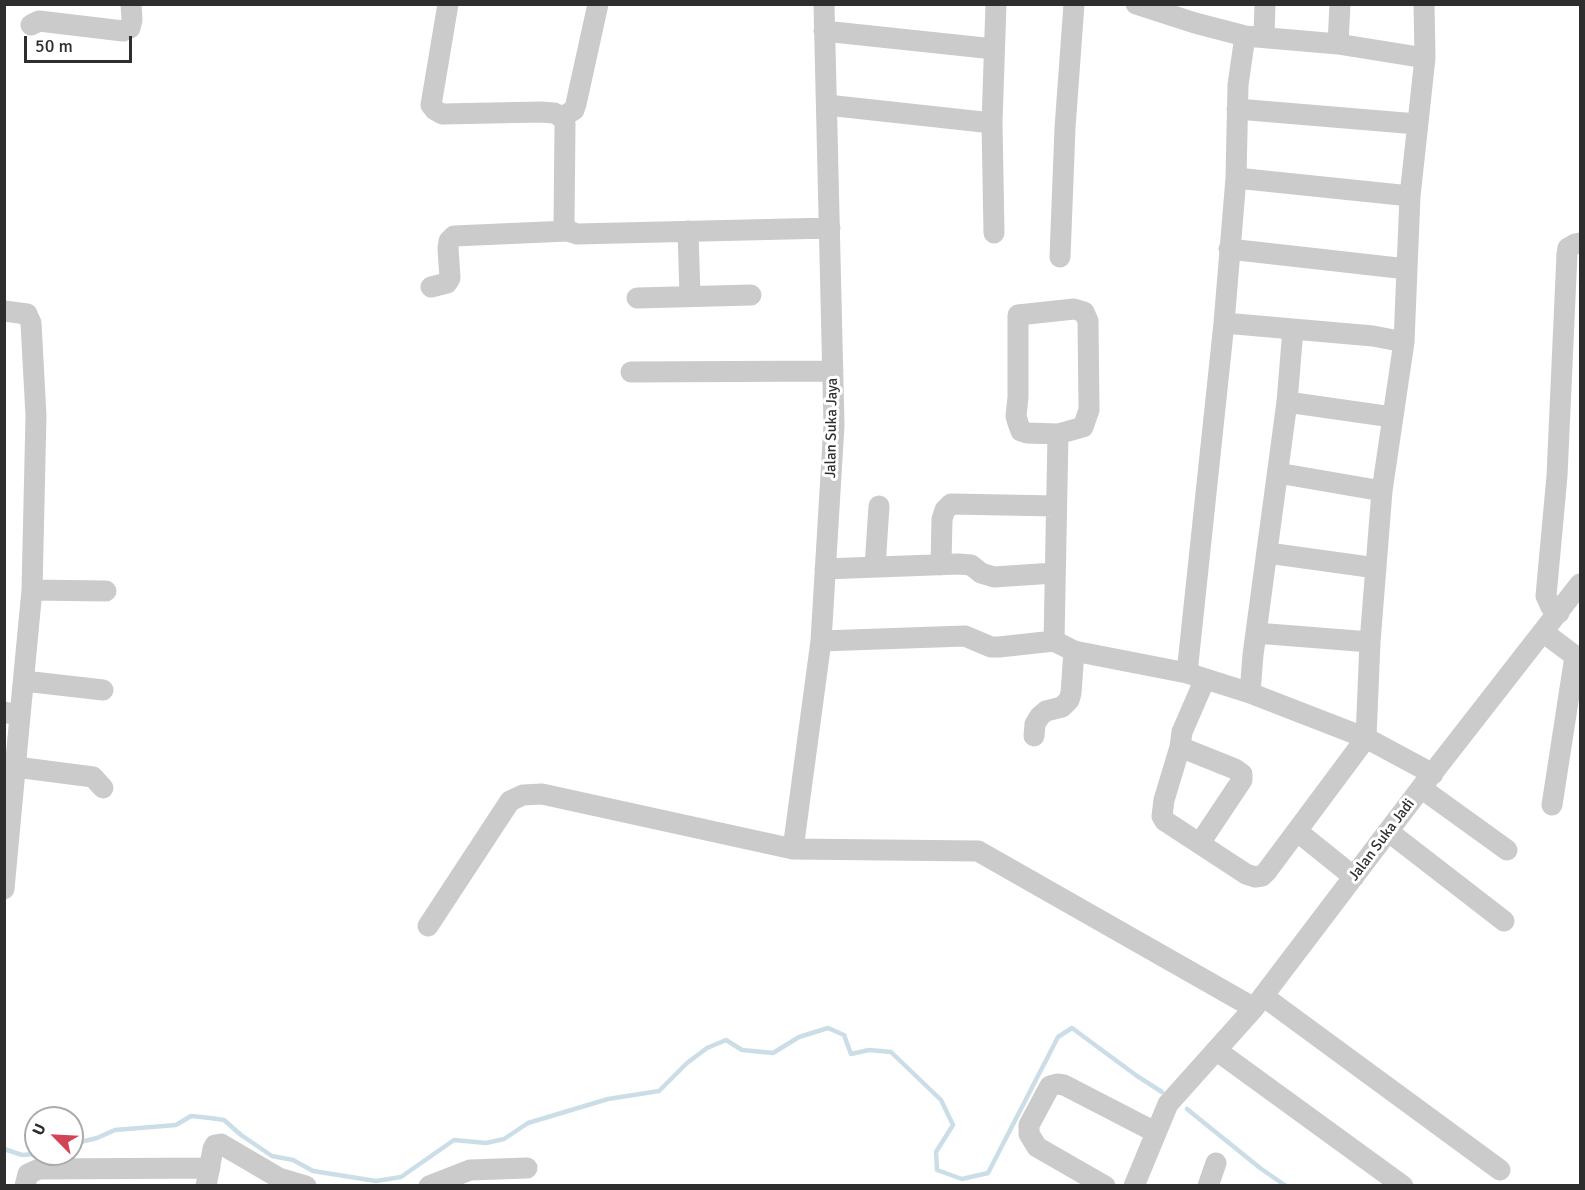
<!DOCTYPE html>
<style>
body{margin:0}
#map{position:relative;width:1585px;height:1190px;overflow:hidden;background:#fff;font-family:Signika,sans-serif}
canvas{display:block}
.frame{position:absolute;inset:0;border:6px solid #2e2e2e;pointer-events:none}
.north{position:absolute;left:24px;top:1106px;width:60px;height:60px;box-sizing:border-box;background:#fff;border:2px solid #ababab;border-radius:50%;rotate:294deg;font-size:16px;font-weight:700;line-height:24px;text-align:center;color:#2e2e2e}
.north::after{content:'';display:block;margin:auto;width:21px;height:27px;background:#d24355;clip-path:polygon(50% 0,100% 100%,50% 72%,0 100%)}
.scale{position:absolute;left:24px;top:36px;width:108px;height:27px;box-sizing:border-box;border:3px solid #2e2e2e;border-top:0;padding-left:8px;font-size:18px;line-height:21px;white-space:nowrap;color:#2e2e2e;-webkit-text-stroke:4px #fff;paint-order:stroke}
</style>
<div id="map">
<canvas width="1585" height="1190"></canvas>
<div class="frame"></div>
<div class="north">U</div>
<div class="scale">50 m</div>
</div>
<script>
const ctx = document.querySelector('canvas').getContext('2d');
ctx.lineJoin = 'round';
const toPath = rows => new Path2D(rows.map(r => 'M' + r).join(''));
function strokePath(path, color, width, dash) { ctx.strokeStyle = color; ctx.lineWidth = width; ctx.lineCap = dash ? 'butt' : 'round'; ctx.setLineDash(dash || []); ctx.stroke(path); }
function write(font, color, halo, rows, align = 'center') {
  ctx.font = font + ' Signika,sans-serif'; ctx.lineWidth = 6; ctx.setLineDash([]); ctx.textBaseline = 'middle'; ctx.strokeStyle = halo; ctx.fillStyle = color; for (const [text, x, y, turn = 0] of rows) {
    ctx.save(); ctx.translate(x, y); ctx.rotate((+turn || 0) * Math.PI / 180); ctx.textAlign = isNaN(turn) ? turn : align; if (halo) ctx.strokeText(text, 0, 0); ctx.fillText(text, 0, 0); ctx.restore();
  }
}
strokePath(toPath([
 [1187,1109,1260,1168,1286,1186],
 [72,1144,97,1138,115,1130,176,1125,191,1116,210,1118,224,1120,241,1135,272,1156,293,1160,313,1171,376,1181,401,1177,454,1140,486,1143,504,1139,528,1123,608,1099,659,1091,687,1063,707,1048,726,1040,742,1050,773,1053,799,1037,828,1028,844,1035,851,1054,869,1050,891,1052,941,1100,953,1125,936,1152,937,1170,962,1179,988,1173,1058,1037,1072,1028,1137,1076,1162,1092],
 [4,1149,22,1155,36,1154]
]), '#cbdee8', 4.5);
strokePath(toPath([
 [448,4,431,105,435,110,442,114,541,112,554,113,562,117,565,124,564,223,568,231,577,234,830,228],
 [1136,4,1195,23,1245,36],
 [1424,4,1425,58],
 [31,25,39,21,123,31,130,28,132,20,131,4],
 [824,31,994,49],
 [1264,36,1265,4],
 [1338,44,1340,4],
 [827,105,992,123],
 [1237,109,1417,124],
 [562,117,574,110,576,104,598,4],
 [1236,178,1410,196],
 [688,231,690,296],
 [994,233,992,123,996,4],
 [1229,249,1407,269],
 [1060,257,1065,128,1074,4],
 [431,287,447,283,450,278,448,248,449,241,454,236,568,231],
 [637,298,751,295],
 [4,311,27,314,31,323,36,416,32,590],
 [631,372,833,371],
 [1287,402,1392,417],
 [1058,434,1083,427,1089,410,1088,321,1084,312,1074,309,1018,315,1018,397,1016,416,1018,423,1021,431,1027,433,1058,434,1054,641,1074,651,1187,673,1250,693,1366,738,1433,774],
 [1278,473,1382,491],
 [1268,553,1376,568],
 [941,565,942,519,945,510,951,504,1056,506],
 [875,567,879,506],
 [825,569,958,564,971,565,981,573,994,577,1054,573],
 [1559,613,1551,607,1546,596,1557,476,1567,254,1568,248,1575,244,1580,243],
 [1543,632,1575,656,1580,657],
 [1256,633,1370,642],
 [821,641,965,636,991,647,999,647,1054,641],
 [1187,673,1224,323,1236,178,1238,85,1245,36,1338,44,1425,58,1410,196,1404,342,1373,336,1224,323],
 [24,681,103,690],
 [1250,693,1253,655,1287,402,1293,329],
 [4,712,20,716,4,889],
 [20,716,32,590,106,591],
 [1034,736,1035,724,1040,716,1046,711,1062,707,1069,700,1071,693,1074,651],
 [1180,747,1164,800,1162,816,1165,821,1246,874,1255,877,1262,876,1267,871,1366,738,1370,642,1382,491,1404,342],
 [16,767,93,777,103,788],
 [1421,788,1507,850],
 [1552,805,1575,656],
 [1298,832,1354,877],
 [1389,832,1504,921],
 [1200,843,1242,780,1242,774,1235,769,1180,747,1182,732,1205,679],
 [793,849,821,641,834,425,824,4],
 [428,926,510,801,523,795,542,794,793,849,978,851,1254,1008],
 [1263,996,1500,1170],
 [1216,1050,1403,1186],
 [25,1186,28,1174,39,1169,210,1168],
 [206,1186,213,1149,215,1145,221,1144,279,1178,306,1186],
 [429,1186,470,1170,527,1168],
 [1105,1186,1037,1147,1029,1134,1029,1125,1050,1086,1057,1084,1064,1085,1155,1132],
 [1134,1186,1168,1104,1254,1008,1421,788,1580,584],
 [1208,1186,1216,1163]
]), '#cbcbcb', 21);
write('15px', '#2e2e2e', '#fff', [
 ["Jalan Suka Jaya",832,428,-89],
 ["Jalan Suka Jadi",1382,840,-53]
]);
</script>
